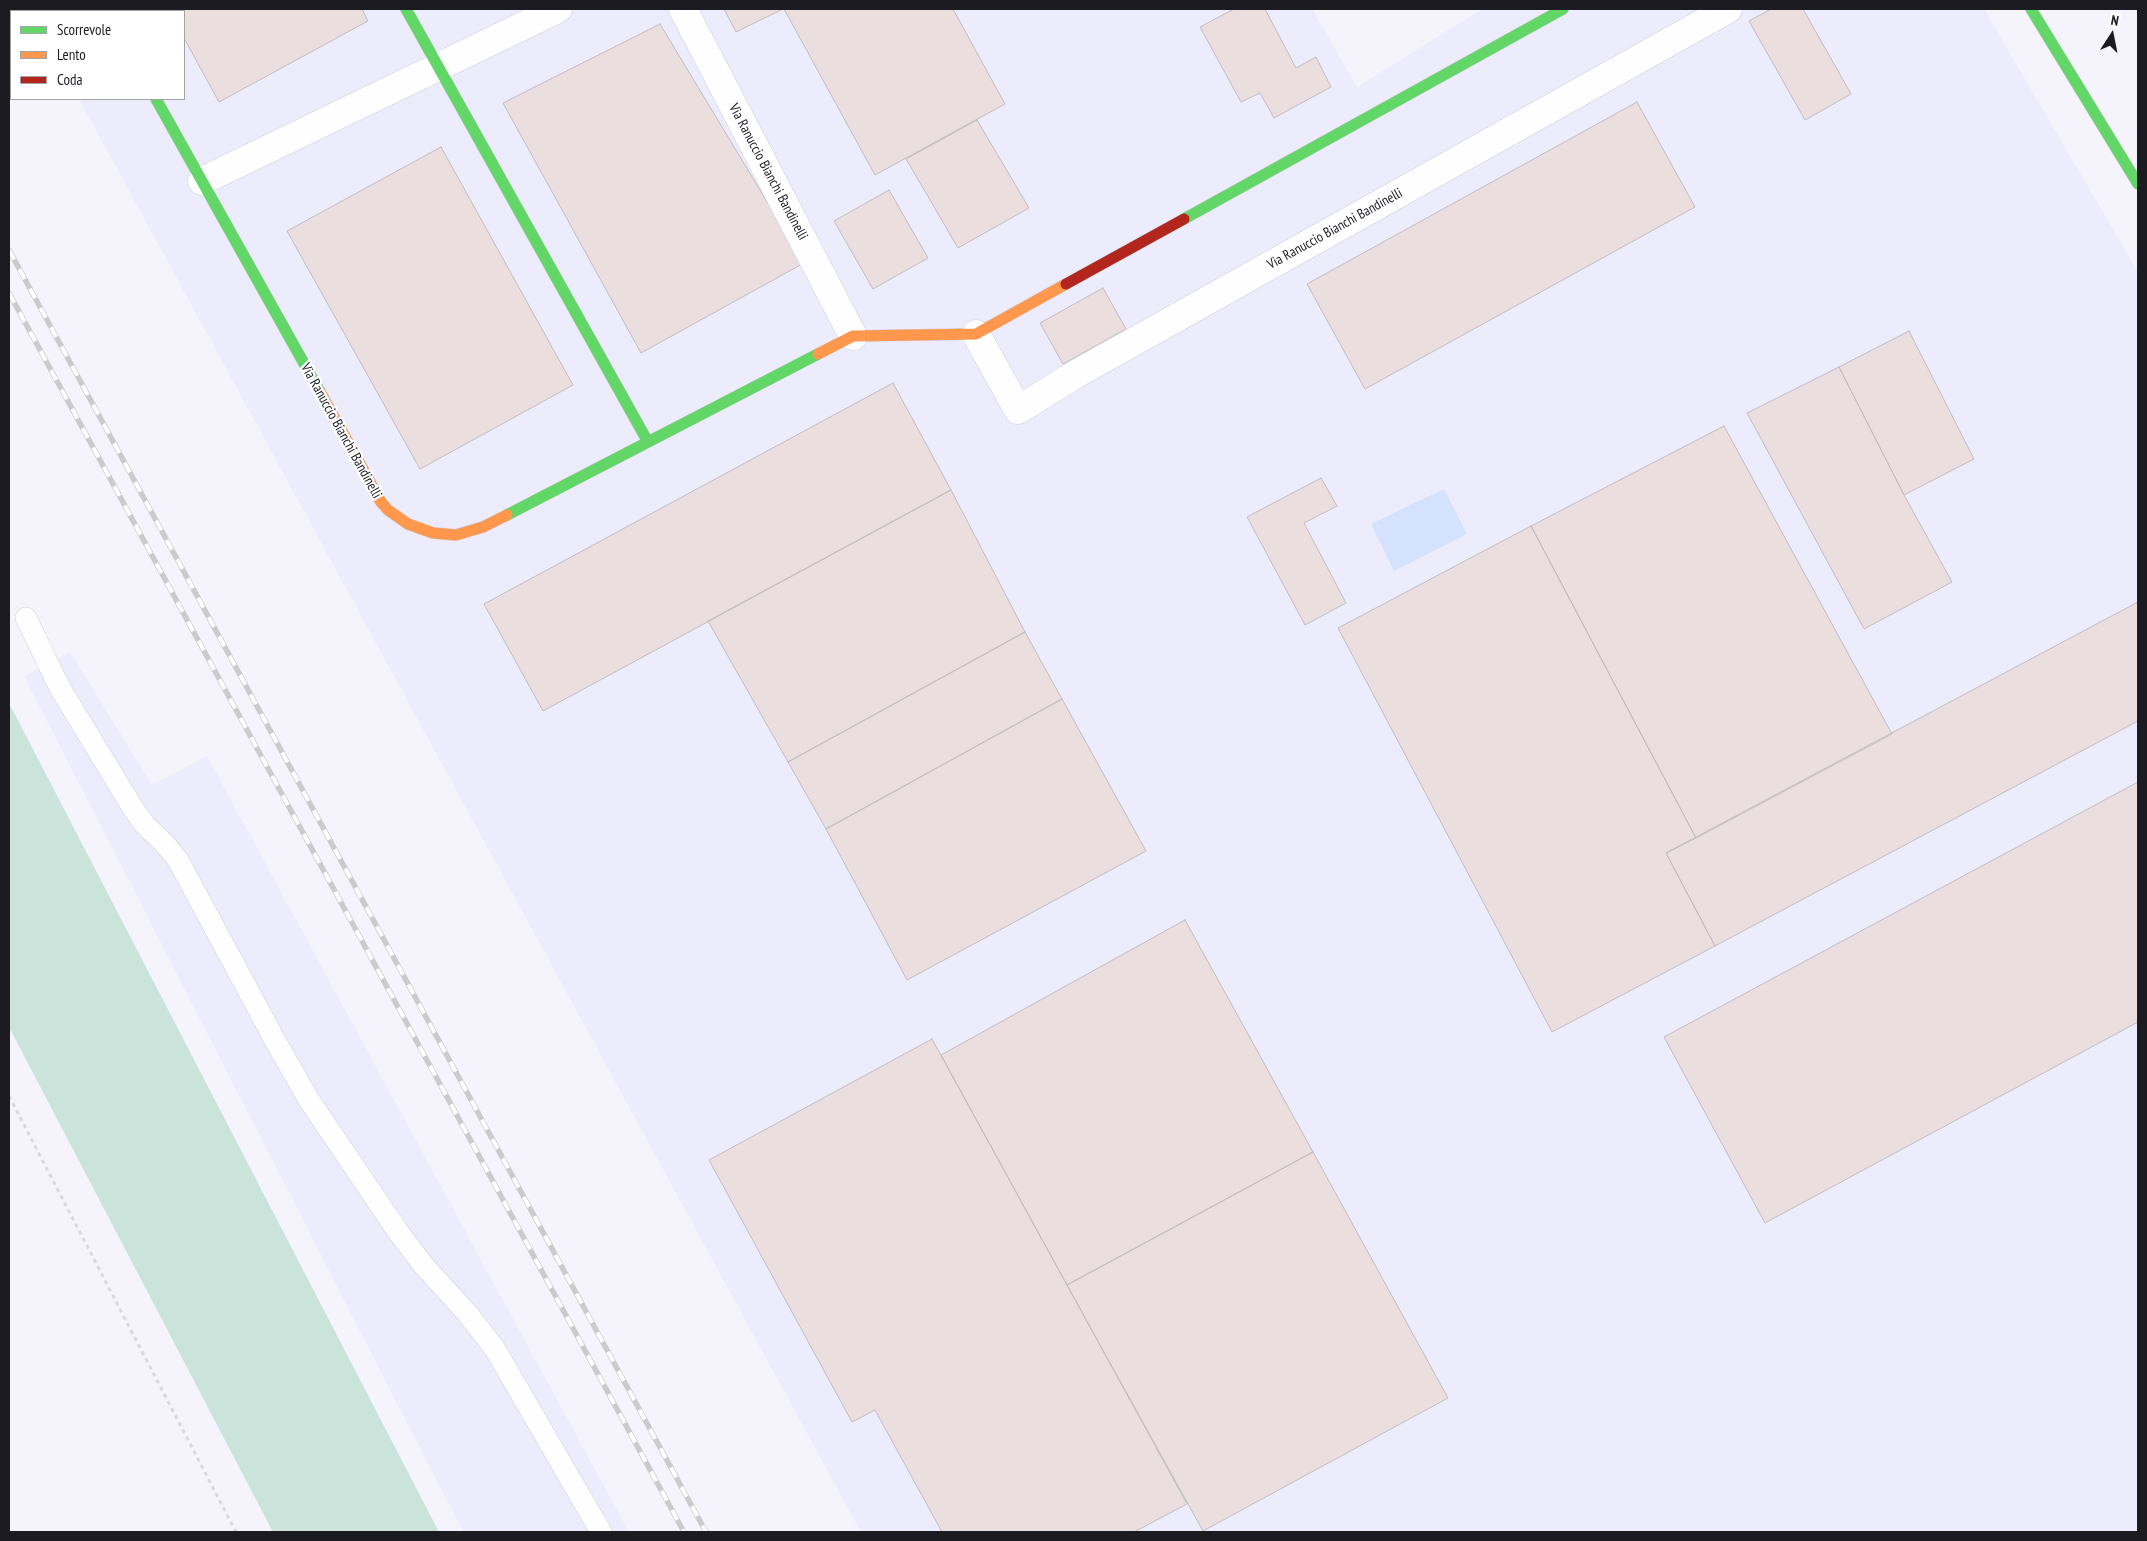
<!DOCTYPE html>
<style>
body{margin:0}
#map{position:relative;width:2147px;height:1541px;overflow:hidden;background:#f5f4fc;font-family:"PT Sans Narrow",sans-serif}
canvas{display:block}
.frame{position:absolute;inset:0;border:10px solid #1c1b22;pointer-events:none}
.legend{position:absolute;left:10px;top:10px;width:175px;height:90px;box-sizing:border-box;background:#fff;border:1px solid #a4a4a7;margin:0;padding:6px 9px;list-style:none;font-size:15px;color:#1c1b22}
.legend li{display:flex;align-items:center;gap:10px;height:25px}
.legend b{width:25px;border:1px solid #a4a4a7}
.north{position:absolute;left:2087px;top:10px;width:50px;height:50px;-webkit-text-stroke:4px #fff;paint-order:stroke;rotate:11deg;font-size:14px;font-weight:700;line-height:20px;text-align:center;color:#1c1b22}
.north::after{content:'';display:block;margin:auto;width:18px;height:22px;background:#1c1b22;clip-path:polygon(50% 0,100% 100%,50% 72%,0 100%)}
</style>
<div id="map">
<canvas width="2147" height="1541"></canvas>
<div class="frame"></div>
<ul class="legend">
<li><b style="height:6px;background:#63d668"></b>Scorrevole</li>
<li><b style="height:6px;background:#ff974d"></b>Lento</li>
<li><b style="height:6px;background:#b3261e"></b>Coda</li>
</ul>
<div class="north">N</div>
</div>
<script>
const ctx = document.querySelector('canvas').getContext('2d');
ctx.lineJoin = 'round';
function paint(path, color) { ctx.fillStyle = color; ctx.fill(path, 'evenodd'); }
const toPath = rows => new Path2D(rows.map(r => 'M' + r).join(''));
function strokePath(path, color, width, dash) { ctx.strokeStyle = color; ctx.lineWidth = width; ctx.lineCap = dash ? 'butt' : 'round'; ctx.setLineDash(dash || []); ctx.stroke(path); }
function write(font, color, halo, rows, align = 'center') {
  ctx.font = font + ' "PT Sans Narrow",sans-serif'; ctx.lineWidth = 4.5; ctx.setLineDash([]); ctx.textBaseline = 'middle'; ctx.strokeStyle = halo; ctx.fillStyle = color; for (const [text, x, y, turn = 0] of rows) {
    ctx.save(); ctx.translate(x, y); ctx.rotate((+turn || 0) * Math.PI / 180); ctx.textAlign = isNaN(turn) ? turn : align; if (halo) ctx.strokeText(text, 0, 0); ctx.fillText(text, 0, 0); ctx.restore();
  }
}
paint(toPath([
 [30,9,1312,9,1357,87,1482,9,1984,9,2138,272,2138,1532,861,1532,79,99,184,99,184,11,31,11],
 [70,652,152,785,207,756,629,1532,463,1532,24,676]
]), '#edecfd');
paint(toPath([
 [9,703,439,1532,273,1532,9,1027]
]), '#cbe4db');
paint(toPath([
 [1444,489,1467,534,1394,571,1371,524]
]), '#d4e2fe');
const building = toPath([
 [168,9,362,9,368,21,219,102,184,38,184,11,169,11,168,9],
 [724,9,783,9,736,32,724,9],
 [784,9,953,9,1005,104,875,175,784,9],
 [1234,9,1265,9,1296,68,1316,57,1331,87,1274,118,1260,93,1241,102,1200,27,1234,9],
 [1771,9,1803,9,1851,94,1805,120,1749,21,1771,9],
 [660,24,804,263,641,353,503,103,660,24],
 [1637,102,1695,207,1365,389,1307,284,1637,102],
 [977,120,1029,208,958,248,906,159,977,120],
 [441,147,573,385,420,469,287,231,441,147],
 [889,190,928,258,873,289,834,221,889,190],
 [1103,288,1126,329,1063,364,1040,323,1103,288],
 [1909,331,1974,459,1904,495,1839,367,1909,331],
 [1839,367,1904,495,1952,582,1864,629,1747,413,1839,367],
 [893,383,951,490,543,711,484,604,893,383],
 [1724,426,1892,734,1696,838,1531,526,1724,426],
 [1321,478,1337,506,1304,523,1346,603,1305,625,1247,517,1321,478],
 [951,490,1025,632,788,762,708,621,951,490],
 [1531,526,1696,838,1666,853,1715,946,1552,1032,1338,628,1531,526],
 [2138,602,2138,721,1715,946,1666,853,2138,602],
 [1025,632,1062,699,826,829,788,762,1025,632],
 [1062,699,1146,851,907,980,826,829,1062,699],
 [2138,782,2138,1022,1765,1223,1664,1037,2138,782],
 [1185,920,1313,1152,1067,1285,941,1055,1185,920],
 [932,1039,1187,1504,1134,1532,942,1532,875,1410,852,1422,709,1160,932,1039],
 [1313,1152,1448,1398,1203,1531,1067,1285,1313,1152]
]);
paint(building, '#ebdedf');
strokePath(building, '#c1bdc0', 1);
const lane = toPath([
 [26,618,60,688,134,810,145,825,165,844,178,860,277,1044,309,1100,399,1233,424,1266,467,1313,495,1349,601,1532]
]);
const street = toPath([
 [106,9,107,11],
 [683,9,853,336],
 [202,181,558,9],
 [976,334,1018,410,1076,374,1728,9]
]);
const fast = toPath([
 [406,9,648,442],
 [2031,9,2138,184],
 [156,99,320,392],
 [1184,219,1563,9],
 [507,515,818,354]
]);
const slow = toPath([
 [818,354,853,336,976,334,1066,284],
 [320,392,381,502,388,510,408,524,433,533,456,535,483,527,507,515]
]);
const jam = toPath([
 [1066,284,1184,219]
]);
strokePath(lane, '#d1d0d7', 22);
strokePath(street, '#d1d0d7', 29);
strokePath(fast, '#d1d0d7', 12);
strokePath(slow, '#d1d0d7', 12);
strokePath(jam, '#d1d0d7', 12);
strokePath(toPath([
 [9,1096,236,1532]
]), '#d9d9db', 3, [4, 4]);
strokePath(lane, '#fefdff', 21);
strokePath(street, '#fefdff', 28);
strokePath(fast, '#63d668', 11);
strokePath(slow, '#ff974d', 11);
strokePath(jam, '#b3261e', 11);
const rail = toPath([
 [9,250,706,1532],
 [9,293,684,1532]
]);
strokePath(rail, '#cbcacd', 5.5);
strokePath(rail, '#fff', 4, [11]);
write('14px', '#1c1b22', '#fff', [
 ["Via Ranuccio Bianchi Bandinelli",768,172,62],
 ["Via Ranuccio Bianchi Bandinelli",1335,229,-29],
 ["Via Ranuccio Bianchi Bandinelli",341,431,61]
]);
</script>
